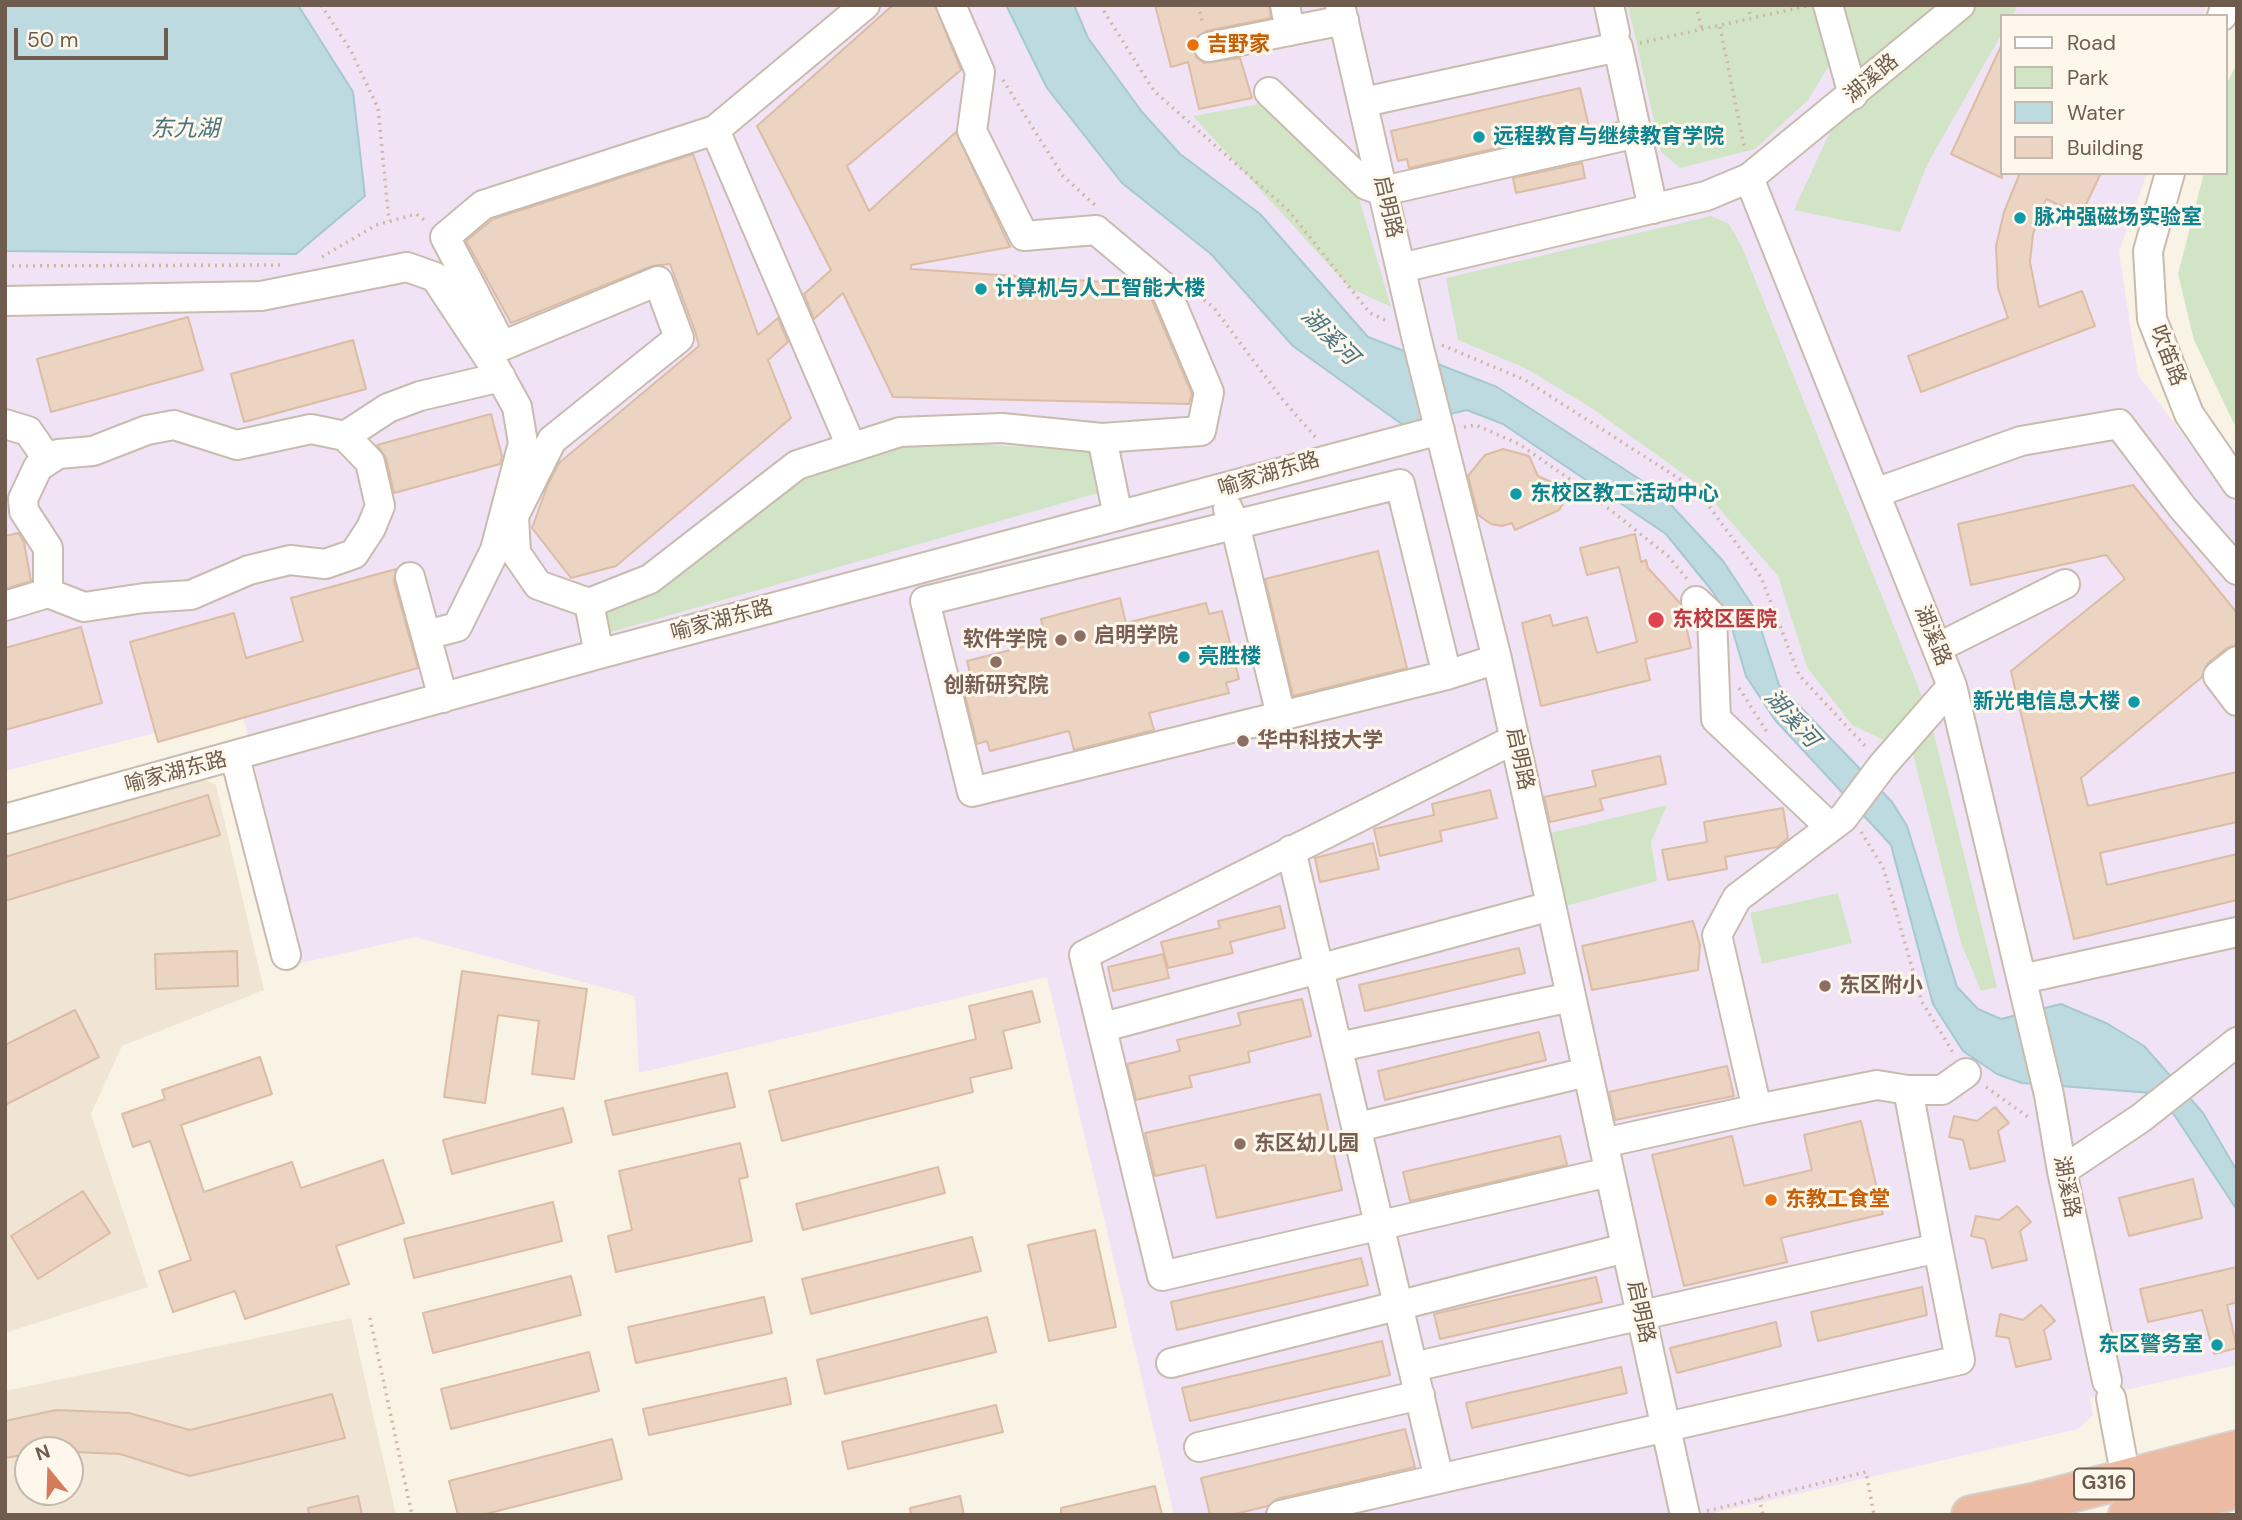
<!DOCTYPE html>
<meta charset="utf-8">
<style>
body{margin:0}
#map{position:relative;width:2242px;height:1520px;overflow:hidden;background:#f9f3e6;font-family:"DM Sans",sans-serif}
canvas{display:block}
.frame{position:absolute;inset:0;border:7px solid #6f5c4e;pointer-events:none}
.legend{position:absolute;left:2000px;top:14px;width:228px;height:161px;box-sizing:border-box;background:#fdf7ec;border:2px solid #c4b9ad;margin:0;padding:9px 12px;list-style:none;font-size:21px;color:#6f5c4e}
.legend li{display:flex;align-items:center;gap:14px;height:35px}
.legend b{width:35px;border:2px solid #c4b9ad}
.north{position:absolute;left:14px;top:1436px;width:70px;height:70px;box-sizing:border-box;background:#fdf7ec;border:2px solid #c4b9ad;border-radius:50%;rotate:341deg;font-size:19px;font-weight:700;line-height:28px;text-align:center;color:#6f5c4e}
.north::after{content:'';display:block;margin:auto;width:24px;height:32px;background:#d47b5a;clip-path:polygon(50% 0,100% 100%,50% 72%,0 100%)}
.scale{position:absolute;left:14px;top:28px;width:154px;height:32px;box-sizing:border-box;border:4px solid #6f5c4e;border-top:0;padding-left:9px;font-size:21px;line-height:24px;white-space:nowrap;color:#6f5c4e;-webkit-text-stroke:5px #fdf7ec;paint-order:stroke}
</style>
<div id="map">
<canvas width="2242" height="1520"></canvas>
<div class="frame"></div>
<ul class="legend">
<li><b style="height:9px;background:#fff"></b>Road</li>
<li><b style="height:19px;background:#d1e5c6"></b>Park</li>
<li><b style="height:19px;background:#bddae0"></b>Water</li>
<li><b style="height:19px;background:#ebd4c1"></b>Building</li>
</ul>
<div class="north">N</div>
<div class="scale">50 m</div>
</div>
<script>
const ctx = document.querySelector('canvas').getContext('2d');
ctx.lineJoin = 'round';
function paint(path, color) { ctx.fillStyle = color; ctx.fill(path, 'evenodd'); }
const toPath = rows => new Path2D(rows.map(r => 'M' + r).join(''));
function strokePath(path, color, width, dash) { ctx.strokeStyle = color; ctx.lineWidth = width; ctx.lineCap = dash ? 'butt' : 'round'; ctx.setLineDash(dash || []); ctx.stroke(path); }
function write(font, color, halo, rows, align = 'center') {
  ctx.font = font + ' "DM Sans","Noto Sans SC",sans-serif'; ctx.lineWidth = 6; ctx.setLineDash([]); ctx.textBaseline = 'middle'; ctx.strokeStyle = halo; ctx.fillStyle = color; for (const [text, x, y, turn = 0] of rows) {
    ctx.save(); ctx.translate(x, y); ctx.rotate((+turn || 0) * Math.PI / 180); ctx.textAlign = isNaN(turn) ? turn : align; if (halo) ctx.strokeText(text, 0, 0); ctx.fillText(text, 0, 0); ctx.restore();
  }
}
paint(toPath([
 [194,775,216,785,264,990,122,1046,91,1114,148,1287,5,1333,5,827],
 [351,1318,396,1515,5,1515,5,1391],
 [28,1450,70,1450,70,1492,28,1492]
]), '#f0e5d5');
paint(toPath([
 [5,5,2207,5,2203,16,2002,16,2002,173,2147,173,2119,252,2138,375,2237,506,2237,1365,2090,1398,2093,1415,2078,1429,1706,1515,1174,1515,1047,977,639,1073,635,996,415,937,301,963,242,711,5,771]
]), '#f0e3f6');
paint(toPath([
 [1628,5,1815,5,1831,62,1808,100,1755,149,1680,168,1661,152],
 [1834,5,2018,5,2012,16,2002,16,2002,33,1928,163,1900,232,1794,210,1850,88],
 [2237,63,2237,430,2194,340,2178,274,2204,173,2226,173,2226,85],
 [1260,104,1356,188,1391,307,1350,288,1193,116],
 [1711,216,1729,224,1742,247,1929,714,1997,987,1981,991,1961,943,1913,754,1852,725,1807,667,1778,576,1699,485,1590,407,1525,368,1458,340,1446,278],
 [901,441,1098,450,1105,491,604,634,596,611,799,473],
 [1667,805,1651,842,1657,881,1555,909,1539,836],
 [1838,893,1852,943,1762,964,1750,913]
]), '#d1e5c6');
const water = toPath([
 [5,5,298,5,353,92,365,196,296,254,5,251,5,5],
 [1006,5,1074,5,1088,38,1142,112,1180,154,1260,214,1368,337,1497,387,1658,491,1723,561,1754,608,1779,685,1892,802,1907,826,1957,987,1978,1009,2001,1019,2061,1004,2108,1024,2144,1046,2203,1113,2237,1171,2237,1210,2171,1110,2152,1093,2022,1083,1997,1074,1963,1051,1933,1004,1891,845,1775,720,1746,676,1729,618,1713,592,1666,534,1503,424,1467,410,1403,425,1293,346,1211,254,1122,183,1047,88,1006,5]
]);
paint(water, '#bddae0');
strokePath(water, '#a5c8d1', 2);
const building = toPath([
 [893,5,935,5,961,70,847,166,869,211,956,132,1010,247,911,265,911,269,1134,284,1151,298,1192,394,1189,404,893,397,843,293,814,319,804,294,831,270,757,126,893,5],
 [1155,5,1269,5,1271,18,1206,31,1193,42,1196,57,1204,63,1240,58,1252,98,1199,109,1188,62,1171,67,1155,5],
 [2002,44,2002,178,1951,154,2002,44],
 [1580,88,1589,127,1409,168,1407,159,1398,161,1391,131,1580,88],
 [693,154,758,335,778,318,788,342,768,360,791,418,616,566,571,578,532,528,548,484,559,463,699,346,695,331,670,264,652,266,511,323,466,241,493,219,693,154],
 [1582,163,1585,178,1516,193,1513,178,1582,163],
 [2020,173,2101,173,2081,215,2046,199,2033,234,2030,262,2039,307,2082,291,2095,326,1921,392,1908,356,2008,318,1998,288,1996,246,2004,212,2020,173],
 [188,317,203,370,51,412,37,359,188,317],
 [353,340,366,389,244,422,231,374,353,340],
 [491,414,502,456,500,464,394,493,386,458,377,445,491,414],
 [1503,449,1529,456,1538,476,1562,487,1566,499,1559,510,1515,530,1512,523,1502,526,1491,524,1478,515,1468,476,1485,455,1503,449],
 [2133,485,2237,613,2237,645,2227,648,2208,663,2202,677,2081,778,2088,806,2237,772,2237,822,2100,853,2107,885,2237,854,2237,900,2074,939,2011,671,2125,579,2106,555,1971,585,1958,524,2133,485],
 [18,533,24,542,31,581,5,589,5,536,18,533],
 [1635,534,1641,562,1646,560,1648,568,1680,603,1686,615,1684,617,1691,648,1645,659,1650,680,1541,706,1522,623,1550,615,1553,626,1587,617,1597,653,1637,642,1619,567,1587,575,1580,548,1635,534],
 [1378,551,1407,668,1293,696,1265,579,1378,551],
 [396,569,394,581,418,668,158,742,130,642,234,613,246,658,303,641,291,598,396,569],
 [1120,598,1126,623,1206,603,1209,614,1222,611,1239,679,1226,683,1229,693,1149,713,1154,730,1074,750,1069,731,990,751,987,741,977,744,960,675,970,673,967,661,1046,641,1041,619,1120,598],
 [81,627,102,703,5,730,5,648,81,627],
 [1660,756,1666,784,1600,799,1603,810,1550,822,1544,797,1596,786,1592,771,1660,756],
 [1490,790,1497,818,1440,831,1442,841,1380,856,1374,829,1434,815,1432,804,1490,790],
 [208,795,220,835,5,901,5,857,208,795],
 [1783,808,1788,838,1777,847,1725,857,1727,869,1668,880,1662,850,1707,842,1704,822,1783,808],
 [1373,843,1379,869,1320,882,1315,858,1373,843],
 [1280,906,1285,928,1230,942,1233,953,1168,968,1161,942,1220,928,1218,921,1280,906],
 [1693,921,1700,945,1698,970,1592,990,1582,946,1693,921],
 [1519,948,1525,973,1365,1011,1359,985,1519,948],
 [237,951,238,986,156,989,155,954,237,951],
 [1163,954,1169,978,1113,991,1108,967,1163,954],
 [462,971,587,989,574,1079,532,1074,539,1021,498,1015,485,1103,444,1097,462,971],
 [1032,991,1040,1022,1003,1031,1012,1068,970,1078,973,1092,782,1141,769,1091,976,1039,969,1006,1032,991],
 [1302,999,1311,1036,1248,1052,1250,1062,1189,1076,1192,1087,1136,1100,1127,1064,1180,1051,1177,1040,1241,1025,1238,1013,1302,999],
 [75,1010,99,1057,5,1105,5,1045,75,1010],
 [1539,1032,1546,1060,1385,1100,1378,1071,1539,1032],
 [260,1057,272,1094,181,1125,204,1192,292,1162,301,1188,383,1160,404,1223,336,1246,349,1284,245,1319,235,1291,173,1312,159,1271,191,1260,150,1141,133,1147,122,1114,165,1099,162,1090,260,1057],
 [1727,1066,1734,1096,1615,1120,1609,1092,1727,1066],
 [727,1073,735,1107,613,1135,605,1101,727,1073],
 [1320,1094,1342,1190,1217,1218,1205,1165,1155,1176,1145,1133,1320,1094],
 [1995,1107,2009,1123,1998,1131,2005,1161,1970,1169,1963,1140,1949,1137,1954,1116,1977,1121,1995,1107],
 [563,1108,572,1142,452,1174,443,1140,563,1108],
 [1861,1121,1883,1214,1781,1238,1787,1262,1684,1286,1652,1155,1732,1136,1744,1186,1812,1170,1804,1135,1861,1121],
 [1560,1136,1567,1165,1410,1201,1403,1172,1560,1136],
 [740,1143,748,1177,739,1179,752,1241,616,1272,608,1236,632,1230,619,1171,740,1143],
 [938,1167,945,1193,803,1230,796,1204,938,1167],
 [2193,1179,2202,1218,2129,1236,2119,1198,2193,1179],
 [83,1191,110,1233,38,1279,11,1236,83,1191],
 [553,1202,562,1241,414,1278,404,1239,553,1202],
 [2017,1206,2031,1222,2020,1231,2027,1260,1992,1268,1985,1239,1971,1236,1976,1216,1999,1220,2017,1206],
 [1095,1230,1116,1327,1049,1341,1028,1245,1095,1230],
 [972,1237,981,1271,811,1314,802,1279,972,1237],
 [1361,1258,1368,1285,1177,1330,1171,1302,1361,1258],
 [2237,1267,2237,1302,2227,1305,2237,1348,2214,1354,2202,1310,2148,1322,2140,1289,2237,1267],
 [571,1276,581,1315,433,1353,423,1313,571,1276],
 [1596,1277,1602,1302,1440,1339,1434,1314,1596,1277],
 [1922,1287,1927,1315,1818,1341,1811,1312,1922,1287],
 [764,1297,772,1333,636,1363,628,1327,764,1297],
 [2041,1305,2055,1321,2044,1330,2051,1359,2016,1367,2009,1338,1996,1336,2000,1314,2023,1320,2041,1305],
 [987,1317,996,1352,825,1394,817,1360,987,1317],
 [1776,1322,1781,1346,1677,1373,1670,1348,1776,1322],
 [1382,1341,1390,1375,1190,1421,1182,1388,1382,1341],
 [589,1352,599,1391,451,1429,441,1389,589,1352],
 [1621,1367,1627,1393,1472,1428,1466,1403,1621,1367],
 [786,1378,791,1404,649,1435,643,1409,786,1378],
 [332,1394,345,1438,190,1476,120,1454,28,1450,28,1454,5,1458,5,1421,56,1410,129,1413,190,1430,332,1394],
 [996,1405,1003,1432,848,1469,842,1442,996,1405],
 [1405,1429,1415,1467,1277,1499,1268,1506,1231,1515,1210,1515,1201,1478,1405,1429],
 [612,1439,622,1479,482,1515,458,1515,449,1481,612,1439],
 [1155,1486,1162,1515,1061,1515,1061,1508,1155,1486],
 [358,1496,362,1515,309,1515,308,1508,358,1496],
 [960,1496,964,1515,911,1515,910,1508,960,1496]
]);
paint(building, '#ebd4c1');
strokePath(building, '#dcbca4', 2);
const minor = toPath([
 [951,5,980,72,972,131,1024,236,1096,230,1165,288,1209,392,1201,431,1102,438],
 [1285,5,1290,31],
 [1340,5,1416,336,1497,659,1685,1515],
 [1609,5,1615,33],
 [1828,5,1853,95],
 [2222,16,2226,5],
 [1209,47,1344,20],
 [1269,92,1366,185,1383,191,1637,133],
 [1364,102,1618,47,1653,209],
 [715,130,851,446],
 [2170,173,2148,251,2152,319,2189,414,2237,484],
 [1749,178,1952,686,2049,1095,2062,1171,2107,1381],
 [1401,268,1706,196,1749,178,1960,5],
 [5,301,261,296,407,267,435,277,496,369,517,407,523,443,495,550,457,627,426,635],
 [5,424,28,431,48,460],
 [174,425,237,445,311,429,345,436,370,462,380,506,371,528,354,554,325,564,290,560,249,570,191,595,144,598,84,607,48,593,48,548,24,511,23,499,38,467,58,454,93,451,147,430,174,425],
 [345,436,388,408,420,396,501,377],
 [1400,484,1447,675,972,792,925,601,1400,484],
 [1875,493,2021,441,2119,424,2182,507,2237,570],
 [1228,509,1235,524,1281,716],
 [410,577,443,698],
 [1696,601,1712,616,1716,719,1830,827],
 [589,603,538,585,516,553,514,516,552,440,679,338,658,281,502,346,445,237,483,205,715,130,865,5],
 [5,606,48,593],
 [1937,648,2065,584],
 [599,654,589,603,650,579,797,465,900,432,1002,428,1102,438,1118,516],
 [2237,661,2218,676,2237,701],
 [1447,675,1497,659],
 [1515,739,1084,955,1162,1276,1609,1172],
 [235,757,286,955],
 [5,819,599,654,1440,430],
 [1291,850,1439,1479],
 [2022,979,2237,932],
 [1104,1027,1551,906],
 [1339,1047,1571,997],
 [1757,1109,1877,1085,1908,1090,1942,1090,1966,1073],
 [1358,1127,1587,1072],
 [1603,1143,1757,1109,1717,935,1737,898,1843,818,1882,766,1952,686],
 [2062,1171,2141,1118,2237,1042],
 [1171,1363,1626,1248],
 [1413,1367,1938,1248,1908,1090],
 [2111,1398,2126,1479],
 [1199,1447,1420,1395],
 [1281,1515,1960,1360,1938,1248]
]);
const highway = toPath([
 [1971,1515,2032,1503,2237,1450],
 [2128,1515,2237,1489]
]);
strokePath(minor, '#c9bbae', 32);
strokePath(highway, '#d7d1cd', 42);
strokePath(toPath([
 [321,5,351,51,378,108,389,221],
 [1100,5,1154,91,1289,211,1370,313,1387,321],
 [1198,5,1203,25],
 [1696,5,1702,30],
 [1748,5,1751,18],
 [1720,27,1745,151],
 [1640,43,1807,6],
 [1003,80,1063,176,1095,205],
 [322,257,376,225,416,214,427,222],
 [5,266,284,265],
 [1193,291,1214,308,1283,400,1318,440],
 [1442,345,1525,380,1697,490,1761,577,1799,675,1866,747],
 [1464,427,1476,425,1519,444,1584,489,1668,556,1687,579],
 [1739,688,1767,732],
 [1861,832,1883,867,1922,1002,1954,1054],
 [1986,1087,2028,1117],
 [370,1318,412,1515],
 [1759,1498,1763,1515],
 [1707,1511,1866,1472,1874,1515]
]), '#d0b7a4', 3.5, [2, 5]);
strokePath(minor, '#fff', 28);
strokePath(highway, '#ecbba4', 38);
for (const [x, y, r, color] of [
 [1193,45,7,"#e8710a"],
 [1479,137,7,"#0f9aa8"],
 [2020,218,7,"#0f9aa8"],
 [981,289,7,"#0f9aa8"],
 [1516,494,7,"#0f9aa8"],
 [1656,620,9,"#e0444e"],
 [1080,636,7,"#8d6e63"],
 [1061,640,7,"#8d6e63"],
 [1184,657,7,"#0f9aa8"],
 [996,662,7,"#8d6e63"],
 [2134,702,7,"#0f9aa8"],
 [1243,741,7,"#8d6e63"],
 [1825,986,7,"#8d6e63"],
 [1240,1144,7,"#8d6e63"],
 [1771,1200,7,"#e8710a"],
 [2217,1345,7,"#0f9aa8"]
]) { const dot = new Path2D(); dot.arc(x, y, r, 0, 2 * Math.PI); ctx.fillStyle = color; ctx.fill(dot); strokePath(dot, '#fdf7ec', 2.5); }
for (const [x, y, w] of [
 [2104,1484,60]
]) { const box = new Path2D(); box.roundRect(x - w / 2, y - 15.5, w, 31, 5); ctx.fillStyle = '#fdf7ec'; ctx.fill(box); strokePath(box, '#6f5c4e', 2); }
write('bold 19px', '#6f5c4e', null, [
 ["G316",2104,1484]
]);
write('bold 21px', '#c56008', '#fdf7ec', [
 ["吉野家",1207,45],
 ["东教工食堂",1785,1200]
], 'left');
write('21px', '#6f5c4e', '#fdf7ec', [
 ["湖溪路",1872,79,-40],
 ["启明路",1387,207,77],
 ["吹笛路",2167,356,69],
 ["喻家湖东路",1269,475,-17],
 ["喻家湖东路",722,621,-15],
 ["湖溪路",1932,636,68],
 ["启明路",1519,759,78],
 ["喻家湖东路",176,773,-15],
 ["湖溪路",2066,1187,79],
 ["启明路",1640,1312,78]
]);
write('bold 21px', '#0d838f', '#fdf7ec', [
 ["远程教育与继续教育学院",1493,137],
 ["脉冲强磁场实验室",2034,218],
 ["计算机与人工智能大楼",995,289],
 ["东校区教工活动中心",1530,494],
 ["亮胜楼",1198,657],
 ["新光电信息大楼",2120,702,"right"],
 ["东区警务室",2203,1345,"right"]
], 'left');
write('bold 21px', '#be3a42', '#fdf7ec', [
 ["东校区医院",1672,620]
], 'left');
write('bold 21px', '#785e54', '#fdf7ec', [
 ["启明学院",1094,636],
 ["软件学院",1047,640,"right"],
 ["创新研究院",996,686,"center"],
 ["华中科技大学",1257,741],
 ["东区附小",1839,986],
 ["东区幼儿园",1254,1144]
], 'left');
write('italic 23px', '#4b7480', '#fdf7ec', [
 ["东九湖",185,130],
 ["湖溪河",1329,337,45],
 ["湖溪河",1791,719,48]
]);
</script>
